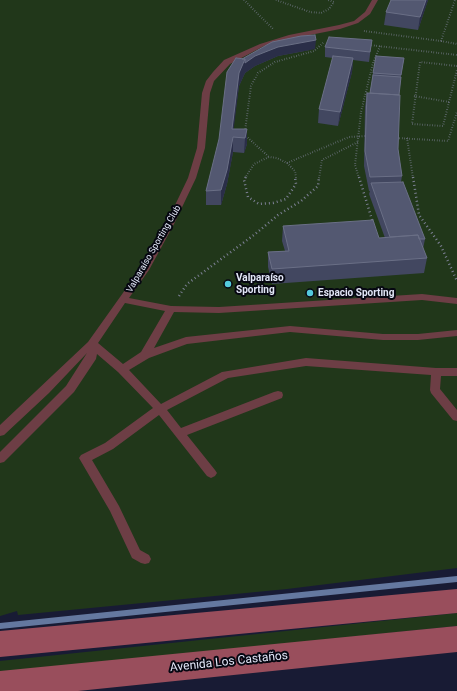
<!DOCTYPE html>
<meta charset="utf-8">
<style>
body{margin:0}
canvas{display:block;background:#181b34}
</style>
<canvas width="457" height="691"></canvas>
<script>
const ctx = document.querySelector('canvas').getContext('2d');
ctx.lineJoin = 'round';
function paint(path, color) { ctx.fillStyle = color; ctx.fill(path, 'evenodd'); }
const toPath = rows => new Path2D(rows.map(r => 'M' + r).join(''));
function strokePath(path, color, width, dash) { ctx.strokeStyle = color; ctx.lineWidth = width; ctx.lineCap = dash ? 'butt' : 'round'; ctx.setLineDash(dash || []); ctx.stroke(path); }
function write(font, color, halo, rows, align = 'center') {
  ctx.font = font + ' Roboto,sans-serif'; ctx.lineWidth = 4; ctx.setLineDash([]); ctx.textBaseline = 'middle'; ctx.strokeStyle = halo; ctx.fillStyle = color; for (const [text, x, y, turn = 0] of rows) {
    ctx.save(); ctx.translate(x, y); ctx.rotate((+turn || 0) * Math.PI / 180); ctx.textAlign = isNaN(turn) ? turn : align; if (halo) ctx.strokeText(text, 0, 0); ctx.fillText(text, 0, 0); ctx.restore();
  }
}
paint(toPath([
 [0,0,457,0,457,568,287,589,18,615,17,611,0,616],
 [457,613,457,626,0,673,0,661]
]), '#21371a');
paint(toPath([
 [457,576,457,582,0,629,0,623,457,576]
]), '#64789f');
strokePath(toPath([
 [244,0,273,29],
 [276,0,310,12,321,13,329,9,334,2,328,0],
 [364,31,441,41,455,0],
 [441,41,457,44],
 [369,45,457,55],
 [457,66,420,62,412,124,443,126,457,70],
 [414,96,449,102],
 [245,131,251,86,258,73,275,62,314,51,323,43],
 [246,136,269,157],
 [397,138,448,141,457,112],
 [407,138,413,178],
 [287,163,349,137,366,136],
 [245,178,254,164,269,157,277,158,287,163,295,171,296,178],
 [319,178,322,160,358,142],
 [359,178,355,165,361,112,373,63,380,46]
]), '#7d8095', 2, [0.5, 2]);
strokePath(toPath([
 [246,177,244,180,248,197,259,204,273,203,286,199,296,184,295,177],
 [359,177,373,223],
 [413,177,419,215,441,246,457,281],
 [179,296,187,284,254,235,278,215,301,201,318,186,319,177]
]), '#7d8095', 2.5, [1, 3]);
paint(toPath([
 [372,0,378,0,370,14,358,23,340,29,290,39,264,46,230,64,214,81,210,93,205,148,196,178,174,224,149,270,129,298,171,306,219,307,422,294,457,298,457,304,422,300,219,313,174,312,154,348,186,337,290,326,383,334,418,334,457,330,457,336,418,340,383,340,290,332,187,344,149,358,129,370,161,404,222,372,306,358,436,368,457,368,457,376,441,376,440,389,457,410,457,421,453,420,431,393,430,390,431,375,306,366,228,378,167,410,181,428,274,392,278,391,282,392,283,395,282,398,187,435,215,470,217,473,215,476,211,478,207,476,159,415,113,449,92,460,119,506,140,550,149,555,151,559,149,563,145,564,141,563,132,558,110,511,79,458,81,455,105,443,153,408,118,372,97,354,96,359,74,392,4,462,0,463,0,452,66,386,87,353,49,393,4,435,0,436,0,425,88,342,140,269,166,224,188,178,197,148,202,93,206,81,213,72,224,60,260,44,289,35,339,25,354,21,365,12,372,0],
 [125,303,165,311,141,352,123,364,98,343,125,303]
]), '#6d3e45');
paint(toPath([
 [457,589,457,613,0,657,0,631,457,589],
 [457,626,457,652,78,691,0,691,0,671,457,626]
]), '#994e5c');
paint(toPath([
 [391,0,428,0,418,30,384,25,386,12],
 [372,40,369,62,353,60,352,72,338,126,318,123,319,109,333,58,325,57,325,47],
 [315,49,278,56,255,66,245,73,239,86,233,129,247,129,247,144,244,153,233,152,227,184,221,205,206,205,206,191,242,59],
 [404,58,401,77,399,95,398,149,402,176,401,182,425,239,423,249,427,258,424,273,272,284,268,267,268,252,285,251,282,241,283,226,379,238,385,238,369,194,370,191,369,191,364,166,365,107,367,93,370,93,373,73]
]), '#424760');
paint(toPath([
 [426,0,428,0,418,30,420,17],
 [316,40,315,49,278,56,255,66,245,73,239,86,232,143,232,129,239,73,245,59,255,56,278,47],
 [353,58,352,72,338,126,340,112],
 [247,129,247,144,244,153,245,138],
 [233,137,233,152,227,184,221,205,221,190]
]), '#2a2e48');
const building = toPath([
 [391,0,426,0,420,17,386,12,391,0],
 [315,35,316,40,278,47,255,56,245,63,245,59,242,59,272,42,301,36,315,35],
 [329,37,372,40,370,52,325,47,329,37],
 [333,56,353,58,340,112,319,109,333,56],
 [376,56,404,58,401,75,373,73,376,56],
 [236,58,245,59,239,73,232,129,247,129,245,138,233,137,227,170,221,190,206,191,219,139,227,72,236,58],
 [373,75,401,77,399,95,370,93,373,75],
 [367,93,400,95,398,149,402,176,370,177,365,151,367,93],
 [403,182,425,239,419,239,418,235,390,237,371,183,403,182],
 [373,220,379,238,418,235,427,258,272,269,268,252,289,251,283,226,373,220]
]);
paint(building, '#535871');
strokePath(building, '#6a6f86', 1);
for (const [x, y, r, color] of [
 [228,284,4,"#54cadc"],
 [310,293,4,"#54cadc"]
]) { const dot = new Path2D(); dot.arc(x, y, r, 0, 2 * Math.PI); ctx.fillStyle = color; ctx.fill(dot); strokePath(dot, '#060711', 1.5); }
write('9px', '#e3e7f8', '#060711', [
 ["Valparaíso Sporting Club",154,249,-60]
]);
write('bold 10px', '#e3e7f8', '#060711', [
 ["Valparaíso",236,278],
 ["Sporting",236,290],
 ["Espacio Sporting",318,293]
], 'left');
write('12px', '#e3e7f8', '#060711', [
 ["Avenida Los Castaños",229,662,-6]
]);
</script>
